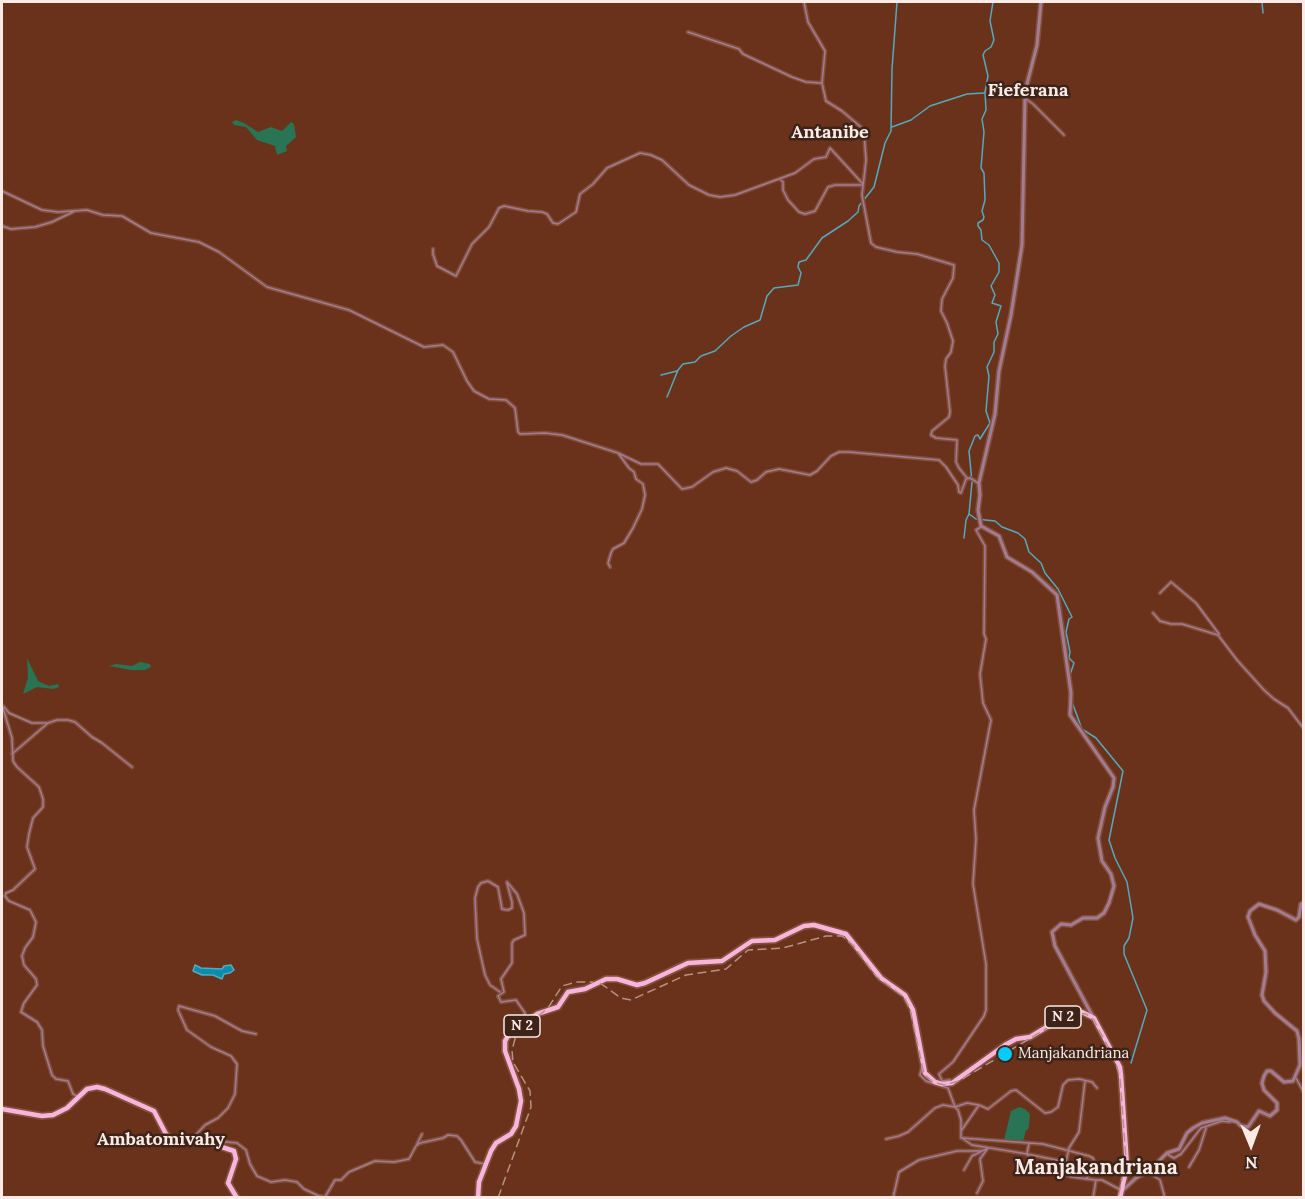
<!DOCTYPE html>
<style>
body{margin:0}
#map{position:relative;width:1305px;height:1199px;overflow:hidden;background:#6b321b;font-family:Lora,serif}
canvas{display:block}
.frame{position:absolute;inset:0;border:3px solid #faebe6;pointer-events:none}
.north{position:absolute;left:1221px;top:1115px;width:60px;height:60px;-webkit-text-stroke:4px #3e2319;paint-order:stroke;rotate:179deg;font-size:16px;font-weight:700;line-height:24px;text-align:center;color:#faebe6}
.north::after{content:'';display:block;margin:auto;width:21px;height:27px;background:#faebe6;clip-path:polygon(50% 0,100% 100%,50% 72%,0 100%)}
</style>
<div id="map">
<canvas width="1305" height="1199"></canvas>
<div class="frame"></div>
<div class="north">N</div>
</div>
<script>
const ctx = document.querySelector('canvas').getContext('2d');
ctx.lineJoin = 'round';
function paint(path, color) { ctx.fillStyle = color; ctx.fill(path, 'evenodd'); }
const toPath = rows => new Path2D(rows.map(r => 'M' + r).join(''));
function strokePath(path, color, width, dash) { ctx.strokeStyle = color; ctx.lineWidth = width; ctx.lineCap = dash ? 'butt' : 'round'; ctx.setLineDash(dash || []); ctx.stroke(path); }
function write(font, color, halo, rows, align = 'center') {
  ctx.font = font + ' Lora,serif'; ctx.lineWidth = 5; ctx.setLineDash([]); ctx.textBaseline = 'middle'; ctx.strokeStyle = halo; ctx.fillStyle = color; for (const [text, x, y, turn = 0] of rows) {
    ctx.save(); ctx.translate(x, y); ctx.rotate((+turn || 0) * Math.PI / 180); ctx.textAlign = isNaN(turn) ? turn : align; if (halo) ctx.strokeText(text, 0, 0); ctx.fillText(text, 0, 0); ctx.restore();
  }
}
paint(toPath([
 [236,120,244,123,258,132,271,127,282,131,291,122,294,124,296,137,286,146,287,151,277,155,275,146,257,140,246,127,234,125,232,122],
 [27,658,38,681,49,686,58,684,59,687,53,689,37,687,23,694,28,678],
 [140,662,150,664,151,667,145,670,131,670,109,666,116,664,132,666],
 [1019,1107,1025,1109,1030,1114,1029,1125,1028,1130,1026,1130,1023,1142,1004,1140,1011,1111]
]), '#297454');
const water = toPath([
 [195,965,201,968,222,969,224,966,231,965,234,970,230,973,224,974,222,979,213,975,202,975,193,971,195,965]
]);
paint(water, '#0d8dad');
strokePath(water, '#54a9be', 1.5);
strokePath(toPath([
 [993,2,990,21,994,40,991,47,985,51,983,55,988,76,985,92,986,110,982,119,984,132,981,168,984,173,985,200,982,211,984,217,983,220,978,223,978,226,981,230,982,240,989,245,999,263,999,272,991,286,995,295,992,303,1001,306,996,322,998,334,994,342,994,352,987,367,989,376,986,411,990,423,980,439,978,435,975,436,969,451,972,482,969,514,976,519,995,521,1002,527,1018,533,1025,539,1029,552,1041,563,1045,573,1058,589,1072,617,1069,619,1066,632,1070,652,1069,658,1074,663,1070,675,1072,697],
 [1262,2,1263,13],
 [892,127,911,120,930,106,967,94,984,93],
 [661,375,677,371],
 [667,397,678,370,683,364,695,362,701,356,715,351,731,336,744,327,760,320,767,296,774,288,798,285,801,273,798,267,799,262,806,260,822,238,848,221,858,212,859,206,874,187,885,143,891,131,892,69,897,2],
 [964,538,966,520,969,514],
 [1072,702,1082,729,1096,738,1123,771,1109,840,1115,858,1127,882,1133,918,1129,938,1124,946,1124,954,1147,1010,1131,1063]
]), '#54a9be', 1.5);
const minor = toPath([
 [804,2,808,22,825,51,822,83,826,101,842,111,862,128,864,133,866,160,862,195,871,243,876,247,897,252,917,254,954,265,953,278,942,299,941,311,947,323,953,341,951,352,946,359,945,366,950,412,949,417,932,431,931,435,936,438,957,440,956,462,959,468,967,478],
 [688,32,739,49,743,54,792,77,806,82,821,83],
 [1026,99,1033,104,1064,135],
 [781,180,783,182,783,190,788,200,799,212,805,214,815,211,828,187,835,185,863,185],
 [2,191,42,210,58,212,87,210,103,215,122,216,151,233,199,242,219,252,267,287,349,310,424,347,443,345,453,352,467,381,474,391,489,399,506,400,515,408,518,432,520,434,545,433,562,435,618,453,641,464,658,464,682,489,692,487,713,472,726,468,737,471,751,482,757,480,766,472,779,469,810,475,817,471,831,456,839,452,849,452,939,460,946,467,958,485,959,492,961,493,966,479,970,478,978,483],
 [2,226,11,229,35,227,52,222,75,211],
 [433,249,433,254,437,266,456,276,472,244,489,227,499,208,504,206,528,211,542,212,547,214,553,223,558,224,576,212,580,194,593,184,607,168,640,153,651,155,662,160,689,185,709,195,720,197,735,195,795,173,814,159,826,157,830,148,863,184],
 [610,567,608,563,611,553,613,549,624,543,633,528,642,509,645,495,643,484,636,479,634,472,629,468,618,453],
 [1160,593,1171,582,1196,603,1219,634],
 [1153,613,1160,621,1171,624,1182,624,1218,635,1237,660,1264,690,1274,699,1288,708,1304,729],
 [2,705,12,738,13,761,17,767,39,787,43,799,43,807,33,818,29,834,27,847,35,869,13,890,6,893,5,896,9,901,30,910,36,922,33,937,25,948,22,956,24,965,36,979,37,985,24,1003,21,1012,37,1022,42,1030,43,1046,52,1075,56,1079,68,1081,73,1094,77,1096],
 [4,707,9,713,32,723,47,723],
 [12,754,48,723,57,720,68,720,75,722,92,737,102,743,132,767],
 [507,882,517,894,524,913,525,935,514,940,512,943,512,963,501,979,504,992,498,996,501,1002,516,1000,525,1013,523,1019,508,1033,508,1035],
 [500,992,490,985,485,975,477,939,475,898,478,887,481,883,488,881,498,887,502,909,508,910,512,908,512,902,507,883],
 [922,1067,920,1075,926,1081,948,1088,955,1107,967,1103,979,1105,961,1131,961,1138],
 [1296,1078,1304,1093],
 [952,1083,950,1080,942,1081,939,1074,953,1062,984,1016,986,1010,986,964,973,884,976,839,974,810,991,720,983,703,980,674,986,639,984,634,985,546,976,530,981,527],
 [979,1105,988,1109,1011,1091,1016,1090,1045,1113,1051,1112,1058,1107,1063,1085,1068,1080,1079,1079,1092,1082,1097,1088],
 [962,1138,972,1145,1027,1154,1031,1161,1051,1171,1072,1177,1096,1180,1093,1198],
 [962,1138,1043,1144,1089,1156,1093,1158,1095,1165,1086,1179],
 [192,1139,205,1125,218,1118,228,1108,235,1094,237,1064,231,1056,211,1047,187,1030,178,1010,179,1006,215,1016,242,1031,256,1034],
 [886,1139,899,1136,908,1132,935,1108,943,1105,955,1107,958,1110,961,1120,961,1130],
 [206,1140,237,1143,246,1150,250,1164,257,1176,271,1182,285,1180,297,1182,304,1189,319,1196,325,1197,335,1180,341,1180,349,1172,375,1161,394,1162,409,1159,416,1146,420,1143,443,1138,448,1135,457,1136,461,1140,475,1162,485,1164],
 [1029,1143,1027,1154,1066,1162,1065,1174],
 [417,1144,422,1134],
 [1167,1154,1174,1158,1181,1154,1201,1128,1222,1121,1230,1122],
 [1066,1162,1069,1148,1079,1132,1085,1081],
 [1189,1167,1199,1150,1206,1128],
 [964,1170,972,1156,986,1149],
 [1148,1172,1160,1180,1165,1198],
 [1096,1180,1102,1180,1119,1189],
 [977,1193,983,1181,980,1159,988,1148],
 [893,1198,899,1172,919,1160,957,1151,982,1151]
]);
const tertiary = toPath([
 [1041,2,1037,45,1027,84,1025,99,1022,245,1011,315,999,371,995,414,979,483,980,495,978,510,981,526,999,536,1007,557,1032,572,1057,595,1071,693,1070,715,1114,778,1113,787,1105,807,1098,838,1102,861,1111,874,1114,886,1109,903,1104,913,1097,918,1083,918,1071,925,1061,924,1052,932,1055,946,1093,1017],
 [1123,1190,1136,1178,1150,1170,1167,1153,1179,1149,1187,1133,1193,1128,1202,1123,1225,1118,1237,1122,1241,1126,1248,1127,1259,1111,1270,1116,1277,1110,1277,1103,1264,1090,1262,1083,1264,1076,1267,1071,1271,1071,1284,1082,1293,1081,1300,1065,1299,1039,1297,1031,1275,1013,1264,1001,1262,995,1266,972,1265,951,1255,935,1248,917,1250,911,1259,904,1277,910,1296,920,1299,917,1301,904,1304,903]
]);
const primary = toPath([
 [2,1109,42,1116,53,1115,67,1108,87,1089,97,1087,105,1089,154,1111,166,1134,172,1139,181,1142,197,1139,234,1151,236,1159,228,1183,237,1198],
 [478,1198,479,1182,491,1151,496,1143,511,1134,516,1126,521,1101,519,1089,505,1051,505,1041,508,1036,537,1014,558,1007,568,992,585,989,606,979,617,979,637,985,645,983,688,963,722,961,752,941,775,940,804,926,814,925,846,934,881,978,905,995,913,1010,925,1073,935,1082,942,1084,952,1083,1005,1045,1016,1039,1030,1037,1070,1013,1082,1012,1094,1018,1120,1067,1121,1075,1127,1166,1120,1198]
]);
strokePath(minor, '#82503b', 4.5);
strokePath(tertiary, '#82503b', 6);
strokePath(primary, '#82503b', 8);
strokePath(minor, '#a47b94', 1.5);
strokePath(tertiary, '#a47b94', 3);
strokePath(primary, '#f7b5dd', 4.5);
strokePath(toPath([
 [600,983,621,998,631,1000,686,975,726,969,748,950,783,948,826,936,842,936,853,945,876,976,904,997,910,1009,924,1074,933,1082,944,1085,959,1081,1069,1015,1078,1013,1086,1014,1094,1020,1099,1030,1115,1060,1120,1078,1126,1159,1118,1198],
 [498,1198,531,1107,530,1091,513,1062,512,1050,515,1039,521,1030,548,1008,562,986,577,982,593,982]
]), '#b59285', 1.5, [9, 4.5]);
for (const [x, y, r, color] of [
 [1005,1054,8,"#01cbf9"]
]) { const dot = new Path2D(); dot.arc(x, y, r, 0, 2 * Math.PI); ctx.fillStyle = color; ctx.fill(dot); strokePath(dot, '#3e2319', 2); }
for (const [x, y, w] of [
 [1063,1017,36],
 [522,1026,36]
]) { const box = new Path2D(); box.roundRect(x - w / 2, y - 11, w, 22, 4.5); ctx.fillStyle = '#3e2319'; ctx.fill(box); strokePath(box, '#faebe6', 1.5); }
write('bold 14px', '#faebe6', null, [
 ["N 2",1063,1017],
 ["N 2",522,1026]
]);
write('15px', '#faebe6', '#3e2319', [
 ["Manjakandriana",1018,1054]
], 'left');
write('bold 18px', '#faebe6', '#3e2319', [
 ["Fieferana",1028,91],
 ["Antanibe",830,133],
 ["Ambatomivahy",161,1140]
]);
write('bold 21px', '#faebe6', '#3e2319', [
 ["Manjakandriana",1096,1168]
]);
</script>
